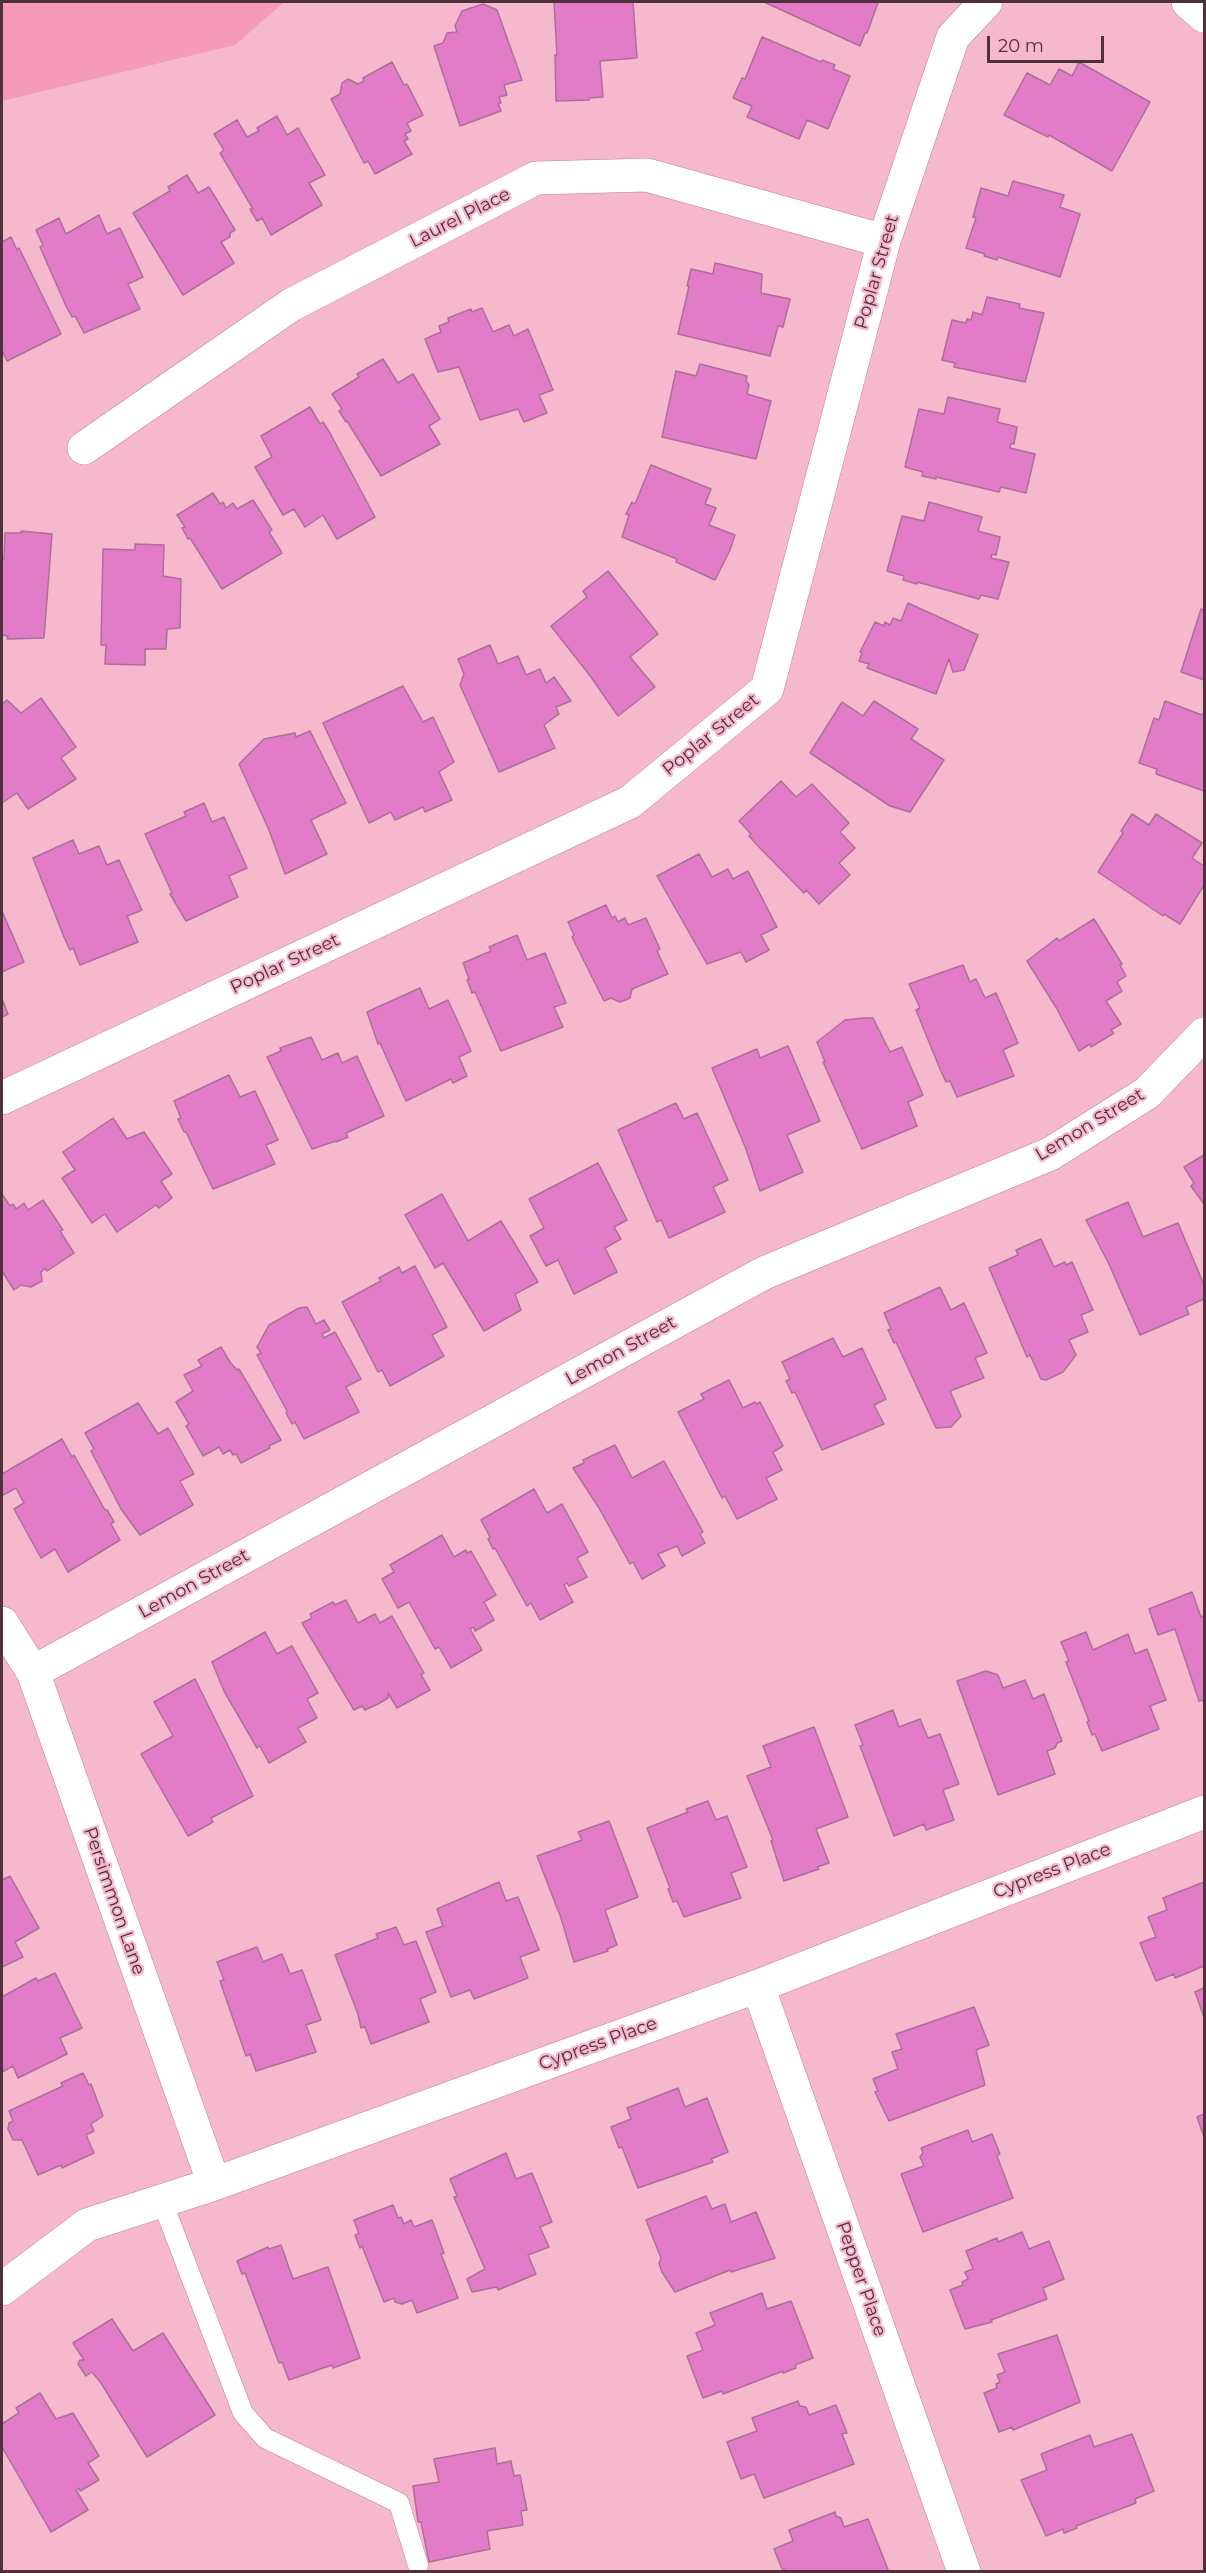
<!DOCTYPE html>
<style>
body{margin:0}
#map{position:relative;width:1206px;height:2573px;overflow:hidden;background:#f6b8cc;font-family:Montserrat,sans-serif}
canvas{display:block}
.frame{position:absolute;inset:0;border:3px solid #50303b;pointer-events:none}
.scale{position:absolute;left:987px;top:36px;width:117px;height:27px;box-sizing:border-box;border:3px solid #50303b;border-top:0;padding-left:8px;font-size:18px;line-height:21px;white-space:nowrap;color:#50303b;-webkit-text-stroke:4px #f6b8cc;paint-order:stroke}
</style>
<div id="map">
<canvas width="1206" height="2573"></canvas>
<div class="frame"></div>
<div class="scale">20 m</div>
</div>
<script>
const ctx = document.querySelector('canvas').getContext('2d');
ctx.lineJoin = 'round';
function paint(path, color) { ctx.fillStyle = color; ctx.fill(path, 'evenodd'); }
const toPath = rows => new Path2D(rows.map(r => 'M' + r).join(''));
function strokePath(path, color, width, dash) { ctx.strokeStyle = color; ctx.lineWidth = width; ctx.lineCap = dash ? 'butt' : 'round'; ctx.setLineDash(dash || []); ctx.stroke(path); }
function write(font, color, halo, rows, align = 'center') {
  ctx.font = font + ' Montserrat,sans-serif'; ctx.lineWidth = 4.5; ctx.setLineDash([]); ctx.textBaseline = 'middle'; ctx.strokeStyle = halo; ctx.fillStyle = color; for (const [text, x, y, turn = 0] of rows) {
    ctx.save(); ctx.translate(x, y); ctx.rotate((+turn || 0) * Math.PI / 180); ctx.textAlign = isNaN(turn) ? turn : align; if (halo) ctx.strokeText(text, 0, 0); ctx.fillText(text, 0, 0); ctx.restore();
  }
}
paint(toPath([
 [2,2,284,2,235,45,2,101]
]), '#f69aba');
const building = toPath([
 [554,2,633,2,637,58,600,61,603,97,589,98,589,100,556,101,555,55,557,55,554,2],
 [764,2,875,2,878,3,867,33,865,33,860,46,764,2],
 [483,4,497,10,522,80,504,85,507,95,499,97,501,103,498,103,501,111,460,126,434,46,443,43,447,33,457,32,455,26,462,11,483,4],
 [762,37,821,62,822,60,835,65,833,69,850,76,828,129,807,120,799,139,747,117,752,106,733,98,742,78,745,79,762,37],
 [392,62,404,85,407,84,423,115,407,123,411,131,405,134,408,139,404,141,412,154,375,174,368,161,364,163,331,99,340,94,342,83,348,79,358,84,364,81,363,78,392,62],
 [1079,62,1150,102,1112,171,1049,135,1048,137,1004,115,1027,73,1050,85,1059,69,1072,76,1079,62],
 [277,116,287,135,298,128,325,175,309,183,322,205,271,235,262,218,257,221,250,209,253,209,220,153,224,150,214,134,237,120,247,137,259,131,257,128,277,116],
 [187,175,198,193,209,187,235,230,230,233,230,237,221,242,234,263,183,295,133,213,170,191,168,187,187,175],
 [1013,181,1064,195,1060,207,1080,214,1060,277,998,257,997,260,984,256,985,254,966,248,976,218,973,217,981,188,1008,196,1013,181],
 [99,215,107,234,120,228,143,277,128,284,140,309,84,333,75,316,72,317,66,306,40,247,43,245,36,230,59,218,66,234,99,215],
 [11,237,17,250,19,248,61,334,7,361,2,350,2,242,11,237],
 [715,263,762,274,761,293,790,299,783,327,778,326,770,356,678,334,689,286,687,286,691,269,713,274,715,263],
 [987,297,1020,304,1019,308,1044,313,1025,382,954,367,955,363,942,360,952,320,966,323,967,319,971,320,973,312,982,315,987,297],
 [482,308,493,332,509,325,514,336,528,329,553,390,539,395,547,413,524,422,518,409,480,420,459,367,438,372,425,339,441,332,439,326,449,322,448,318,471,309,472,312,482,308],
 [383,359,398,383,413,374,440,419,429,426,440,444,381,476,347,421,346,422,339,411,342,409,332,394,359,377,357,374,383,359],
 [700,364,747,376,746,381,749,385,747,394,771,401,756,459,662,437,676,371,696,376,700,364],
 [948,397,1000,409,997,422,1017,427,1014,444,1011,443,1010,448,1035,454,1026,493,1001,487,999,492,936,477,936,479,922,476,923,472,905,467,919,409,944,414,948,397],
 [310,407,320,424,323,422,330,433,375,517,337,539,323,515,305,527,294,509,283,515,255,467,272,457,261,436,310,407],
 [651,465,711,489,705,504,716,508,709,525,735,535,730,550,715,580,676,562,677,559,622,537,629,515,626,514,632,502,635,504,651,465],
 [213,493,220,504,223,502,226,508,233,503,237,509,253,500,272,530,269,532,282,553,222,589,190,538,188,539,182,528,185,527,177,515,213,493],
 [929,502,982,517,978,531,1000,537,996,555,992,554,991,558,1009,562,998,599,981,595,979,599,917,582,917,584,903,580,904,576,887,571,902,516,924,521,929,502],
 [21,531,52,534,44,638,7,639,8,636,2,635,2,558,4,559,5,533,22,533,21,531],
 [135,544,164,545,163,576,181,579,180,628,167,629,166,649,145,649,145,665,105,664,106,645,101,645,103,549,135,550,135,544],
 [608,571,658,634,630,657,655,687,618,716,591,677,551,626,587,597,583,591,608,571],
 [908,603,978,635,964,670,953,672,949,659,936,694,867,668,869,664,859,661,862,653,860,652,875,622,884,626,885,622,890,625,893,618,901,621,908,603],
 [1201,609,1204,610,1204,680,1181,672,1201,609],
 [490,645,498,664,518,656,526,675,540,669,546,683,554,677,571,701,556,707,559,714,544,725,555,748,499,772,460,685,464,674,458,659,490,645],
 [403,686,423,722,433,717,454,762,439,772,452,800,425,812,423,807,395,820,391,812,369,823,323,723,403,686],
 [41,698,76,747,61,758,76,779,28,809,17,793,2,803,2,704,7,700,21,713,41,698],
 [874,701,918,729,911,739,944,760,910,812,890,806,810,753,842,702,863,716,874,701],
 [1165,701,1202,715,1204,713,1204,791,1156,774,1157,769,1139,763,1154,718,1159,720,1165,701],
 [310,731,346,803,311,820,327,854,285,874,269,830,239,764,264,739,295,733,296,737,310,731],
 [781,781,796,797,812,784,849,823,840,832,855,848,839,863,850,875,819,904,806,890,804,893,759,847,749,836,751,834,739,821,781,781],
 [204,803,212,822,224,817,247,868,229,876,238,897,186,921,170,894,172,893,145,834,186,816,184,812,204,803],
 [1132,814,1149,825,1156,814,1202,843,1192,858,1204,866,1204,885,1180,924,1164,914,1163,916,1098,872,1123,833,1121,831,1132,814],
 [73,840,79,854,99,846,107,865,119,860,142,910,127,916,138,942,80,965,73,948,70,950,64,937,33,858,73,840],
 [699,854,712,877,728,869,733,879,748,871,777,927,761,935,769,950,746,962,741,952,707,964,657,876,699,854],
 [606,905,612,918,615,916,618,922,625,918,628,925,646,918,660,949,657,951,668,974,632,989,630,998,620,1002,611,998,604,1001,572,937,574,935,568,922,606,905],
 [2,911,24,962,2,972,2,911],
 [1094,919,1122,964,1120,965,1126,976,1117,982,1122,991,1106,1001,1121,1024,1111,1030,1114,1033,1091,1047,1090,1044,1079,1051,1057,1009,1027,961,1057,938,1059,941,1094,919],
 [517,935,527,960,545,953,566,1003,554,1007,563,1027,501,1051,475,992,472,993,467,980,469,979,463,963,491,951,489,947,517,935],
 [963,965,970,982,976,979,985,998,996,993,1018,1043,1003,1050,1014,1076,957,1097,950,1081,946,1082,940,1069,916,1010,920,1008,909,984,963,965],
 [420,988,429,1009,448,1000,471,1051,459,1057,467,1076,453,1083,451,1079,406,1101,380,1043,378,1044,367,1012,420,988],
 [2,999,8,1014,2,1017,2,999],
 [863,1018,873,1018,890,1052,902,1047,923,1095,908,1102,917,1126,862,1149,823,1062,825,1062,817,1042,845,1020,863,1018],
 [311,1037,322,1060,338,1053,342,1063,357,1056,384,1116,346,1133,348,1137,336,1142,336,1141,312,1149,267,1057,281,1051,280,1048,311,1037],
 [788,1046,820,1121,787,1135,803,1172,760,1191,746,1149,712,1068,757,1049,760,1058,788,1046],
 [229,1075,240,1097,255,1091,278,1140,266,1145,275,1164,213,1189,186,1132,184,1132,178,1119,181,1118,174,1101,229,1075],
 [676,1103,684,1119,697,1113,728,1180,713,1187,725,1212,669,1238,661,1220,657,1222,652,1210,618,1130,676,1103],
 [113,1118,127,1139,144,1132,172,1174,161,1181,172,1198,159,1208,156,1205,117,1232,105,1214,92,1223,62,1178,75,1170,63,1152,113,1118],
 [1204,1155,1204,1204,1191,1186,1194,1183,1184,1167,1204,1155],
 [598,1163,627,1220,614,1227,621,1239,605,1248,617,1272,574,1294,558,1260,546,1266,530,1236,544,1228,529,1199,598,1163],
 [2,1194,10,1206,13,1204,16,1209,24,1203,28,1210,43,1200,63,1230,60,1231,74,1253,47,1271,45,1268,41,1272,42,1281,31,1287,21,1285,14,1290,2,1271,2,1194],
 [442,1194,468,1241,501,1221,538,1282,515,1294,521,1310,484,1331,443,1263,435,1268,405,1215,442,1194],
 [1128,1202,1143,1237,1178,1223,1204,1285,1204,1299,1186,1307,1189,1314,1140,1335,1108,1262,1086,1220,1128,1202],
 [1041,1239,1054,1267,1065,1262,1066,1265,1072,1262,1093,1310,1081,1315,1088,1332,1069,1340,1076,1355,1063,1372,1046,1380,1041,1379,1030,1355,1027,1357,989,1268,1018,1255,1016,1250,1041,1239],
 [415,1266,447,1327,432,1335,444,1356,390,1386,382,1370,378,1372,342,1302,381,1281,379,1278,399,1267,402,1273,415,1266],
 [940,1287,951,1310,964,1303,987,1353,975,1358,984,1378,950,1391,961,1416,951,1427,936,1428,896,1342,894,1343,888,1330,891,1329,884,1313,940,1287],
 [307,1307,316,1324,324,1320,330,1330,322,1334,324,1338,335,1332,361,1379,346,1387,359,1412,304,1439,295,1422,292,1424,286,1413,287,1411,257,1355,261,1353,257,1347,269,1325,299,1308,307,1307],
 [833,1338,843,1357,862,1348,886,1399,874,1405,884,1424,822,1450,795,1392,792,1393,786,1381,790,1379,782,1362,833,1338],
 [221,1347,230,1362,237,1370,239,1369,281,1440,269,1446,270,1448,241,1463,236,1454,233,1455,230,1450,223,1454,219,1447,203,1456,186,1426,189,1424,176,1402,193,1391,184,1375,202,1366,198,1360,221,1347],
 [729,1380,743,1408,755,1402,756,1404,760,1402,783,1446,773,1452,782,1470,766,1478,777,1499,737,1519,725,1496,722,1498,678,1412,704,1399,701,1394,729,1380],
 [138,1403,158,1434,168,1428,194,1474,180,1481,193,1505,140,1535,121,1509,91,1451,94,1449,85,1433,138,1403],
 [62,1439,72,1457,74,1455,105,1510,107,1510,114,1522,111,1524,120,1540,68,1572,55,1549,41,1558,14,1509,24,1503,16,1488,3,1495,2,1492,2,1474,62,1439],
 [615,1445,632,1478,664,1461,703,1532,700,1534,705,1543,682,1556,677,1546,658,1554,665,1566,642,1579,633,1562,630,1564,599,1508,573,1468,584,1463,583,1460,615,1445],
 [534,1489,547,1513,562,1504,588,1552,577,1558,587,1577,569,1586,567,1583,564,1585,573,1602,540,1620,531,1603,527,1606,495,1548,493,1549,488,1539,490,1537,481,1520,534,1489],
 [442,1535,454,1557,466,1550,467,1553,471,1551,496,1595,484,1602,494,1620,475,1631,474,1627,470,1629,482,1650,451,1668,439,1647,435,1649,409,1602,398,1608,382,1579,394,1572,390,1565,442,1535],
 [1192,1592,1201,1617,1204,1615,1204,1704,1203,1700,1199,1701,1175,1629,1158,1635,1149,1609,1192,1592],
 [346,1600,358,1623,375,1614,380,1623,392,1616,424,1673,421,1675,430,1690,397,1708,388,1693,388,1698,378,1704,365,1710,362,1706,354,1710,302,1623,312,1618,310,1614,333,1602,335,1605,346,1600],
 [265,1632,277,1654,292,1646,318,1693,307,1699,317,1718,298,1728,306,1742,269,1763,260,1746,257,1748,224,1691,212,1662,265,1632],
 [1086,1632,1093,1650,1128,1634,1135,1654,1147,1649,1166,1700,1150,1706,1159,1729,1102,1751,1095,1734,1092,1735,1087,1722,1089,1721,1066,1662,1069,1661,1061,1642,1086,1632],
 [986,1671,998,1675,1003,1688,1025,1680,1033,1699,1044,1694,1062,1741,1057,1743,1055,1748,1047,1751,1055,1774,998,1795,957,1681,986,1671],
 [195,1679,253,1796,211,1818,213,1822,188,1836,141,1754,173,1736,154,1702,195,1679],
 [893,1710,899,1727,920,1719,928,1738,940,1734,959,1784,943,1790,954,1820,926,1830,924,1824,894,1836,860,1746,863,1745,855,1725,893,1710],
 [814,1727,848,1817,816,1829,829,1863,817,1867,819,1869,784,1881,771,1841,773,1840,747,1776,771,1767,763,1746,814,1727],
 [708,1801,716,1820,727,1816,747,1867,731,1873,741,1898,684,1917,677,1901,673,1902,668,1889,670,1888,647,1828,688,1812,686,1809,708,1801],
 [609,1821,638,1897,605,1910,617,1945,607,1949,608,1951,574,1962,561,1918,537,1856,582,1840,578,1832,609,1821],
 [10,1876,39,1928,15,1942,23,1957,2,1967,2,1880,10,1876],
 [499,1882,506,1901,518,1897,539,1950,520,1957,528,1978,474,1999,470,1990,451,1997,426,1932,443,1926,437,1909,499,1882],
 [1204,1882,1204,1966,1175,1978,1174,1974,1156,1981,1140,1943,1156,1937,1148,1917,1167,1910,1163,1898,1204,1882],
 [396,1927,404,1945,416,1941,436,1992,420,1999,429,2022,371,2044,365,2027,361,2028,358,2014,335,1955,378,1938,376,1934,396,1927],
 [257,1947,263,1962,282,1954,290,1974,302,1970,321,2020,306,2025,316,2052,256,2071,250,2054,246,2056,220,1981,224,1980,217,1962,257,1947],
 [55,1973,82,2028,60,2038,67,2054,18,2078,13,2066,2,2072,2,1997,36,1978,38,1981,55,1973],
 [1204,1988,1204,2017,1195,1992,1204,1988],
 [974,2007,989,2045,976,2050,985,2085,889,2121,875,2092,878,2091,873,2079,898,2069,892,2052,902,2049,896,2034,974,2007],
 [83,2073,89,2085,91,2084,103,2116,91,2124,94,2131,86,2135,94,2153,62,2168,61,2165,38,2175,22,2140,13,2140,8,2129,9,2123,13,2121,9,2111,63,2086,61,2083,83,2073],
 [678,2088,685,2107,707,2098,728,2152,711,2159,713,2162,638,2188,622,2147,619,2148,611,2127,631,2119,627,2108,678,2088],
 [1204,2114,1204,2137,1197,2117,1204,2114],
 [968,2130,972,2142,992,2134,1000,2154,997,2156,1013,2198,923,2232,901,2174,924,2166,920,2157,923,2153,921,2148,968,2130],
 [506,2153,516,2179,532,2173,552,2222,540,2227,549,2247,528,2255,536,2274,498,2290,497,2287,472,2292,467,2279,485,2269,454,2197,457,2196,450,2179,506,2153],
 [706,2196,712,2209,725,2204,731,2222,756,2212,775,2258,731,2272,730,2270,675,2292,662,2272,659,2263,661,2258,646,2220,706,2196],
 [393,2205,398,2218,401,2217,404,2224,411,2220,414,2227,432,2220,444,2253,441,2254,458,2298,417,2313,412,2300,402,2304,395,2302,394,2298,384,2302,362,2246,360,2248,355,2235,359,2234,354,2220,393,2205],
 [1022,2232,1029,2249,1049,2241,1064,2279,1043,2288,1047,2299,991,2320,992,2322,965,2329,950,2290,963,2285,962,2282,968,2279,965,2272,973,2269,966,2251,997,2238,998,2242,1022,2232],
 [281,2245,293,2279,328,2267,360,2358,333,2368,332,2365,289,2380,282,2362,279,2363,245,2273,242,2274,237,2261,268,2247,269,2249,281,2245],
 [762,2293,767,2309,791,2301,813,2358,795,2365,796,2368,783,2373,783,2371,723,2394,722,2391,703,2398,687,2356,703,2350,696,2333,715,2325,710,2313,762,2293],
 [112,2319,133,2351,163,2333,215,2415,147,2457,101,2383,92,2372,86,2376,78,2364,80,2360,84,2360,73,2343,112,2319],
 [1057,2335,1080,2402,1013,2430,1012,2427,999,2432,984,2393,997,2388,996,2384,1000,2382,997,2375,1005,2372,998,2354,1057,2335],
 [40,2393,56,2419,73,2413,99,2456,88,2463,99,2480,80,2491,79,2488,76,2490,88,2510,51,2532,2,2447,2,2424,19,2413,16,2408,40,2393],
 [798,2401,800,2406,806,2407,809,2415,836,2405,847,2433,842,2434,854,2464,764,2498,754,2474,741,2479,727,2442,757,2431,752,2418,798,2401],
 [1132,2434,1154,2491,1135,2499,1136,2503,1076,2526,1077,2528,1064,2533,1063,2529,1046,2536,1021,2480,1047,2470,1041,2454,1090,2435,1094,2447,1132,2434],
 [495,2448,497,2464,511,2461,514,2476,520,2475,527,2510,521,2511,523,2525,487,2531,490,2549,429,2562,421,2522,418,2522,413,2486,439,2482,434,2459,495,2448],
 [835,2512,836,2516,841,2518,844,2527,868,2519,889,2572,786,2572,785,2569,782,2569,774,2549,793,2541,789,2530,835,2512]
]);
paint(building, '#e37cc8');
strokePath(building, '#ab6f9a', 1.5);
const lane = toPath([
 [162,2201,243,2413,265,2438,399,2503,418,2565]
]);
const street = toPath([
 [1188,2,1204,16],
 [84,448,291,305,536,178,647,175,884,241],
 [2,1098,630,802,767,689,884,241,953,37,986,2],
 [2,1623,33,1672,214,2184],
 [33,1672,764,1273,1050,1154,1147,1093,1204,1034],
 [758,1986,964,2572],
 [2,2289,87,2225,214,2184,758,1986,1204,1812]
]);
strokePath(lane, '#c47c95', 21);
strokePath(street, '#c47c95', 34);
strokePath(lane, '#fff', 20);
strokePath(street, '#fff', 33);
write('18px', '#50303b', '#f6b8cc', [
 ["Laurel Place",460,218,-27],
 ["Poplar Street",877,272,-74],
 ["Poplar Street",711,735,-39],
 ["Poplar Street",285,964,-25],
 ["Lemon Street",1090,1125,-31],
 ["Lemon Street",621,1351,-29],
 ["Lemon Street",194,1584,-29],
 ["Cypress Place",1052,1871,-21],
 ["Persimmon Lane",114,1901,71],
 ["Cypress Place",598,2044,-20],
 ["Pepper Place",861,2279,71]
]);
</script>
